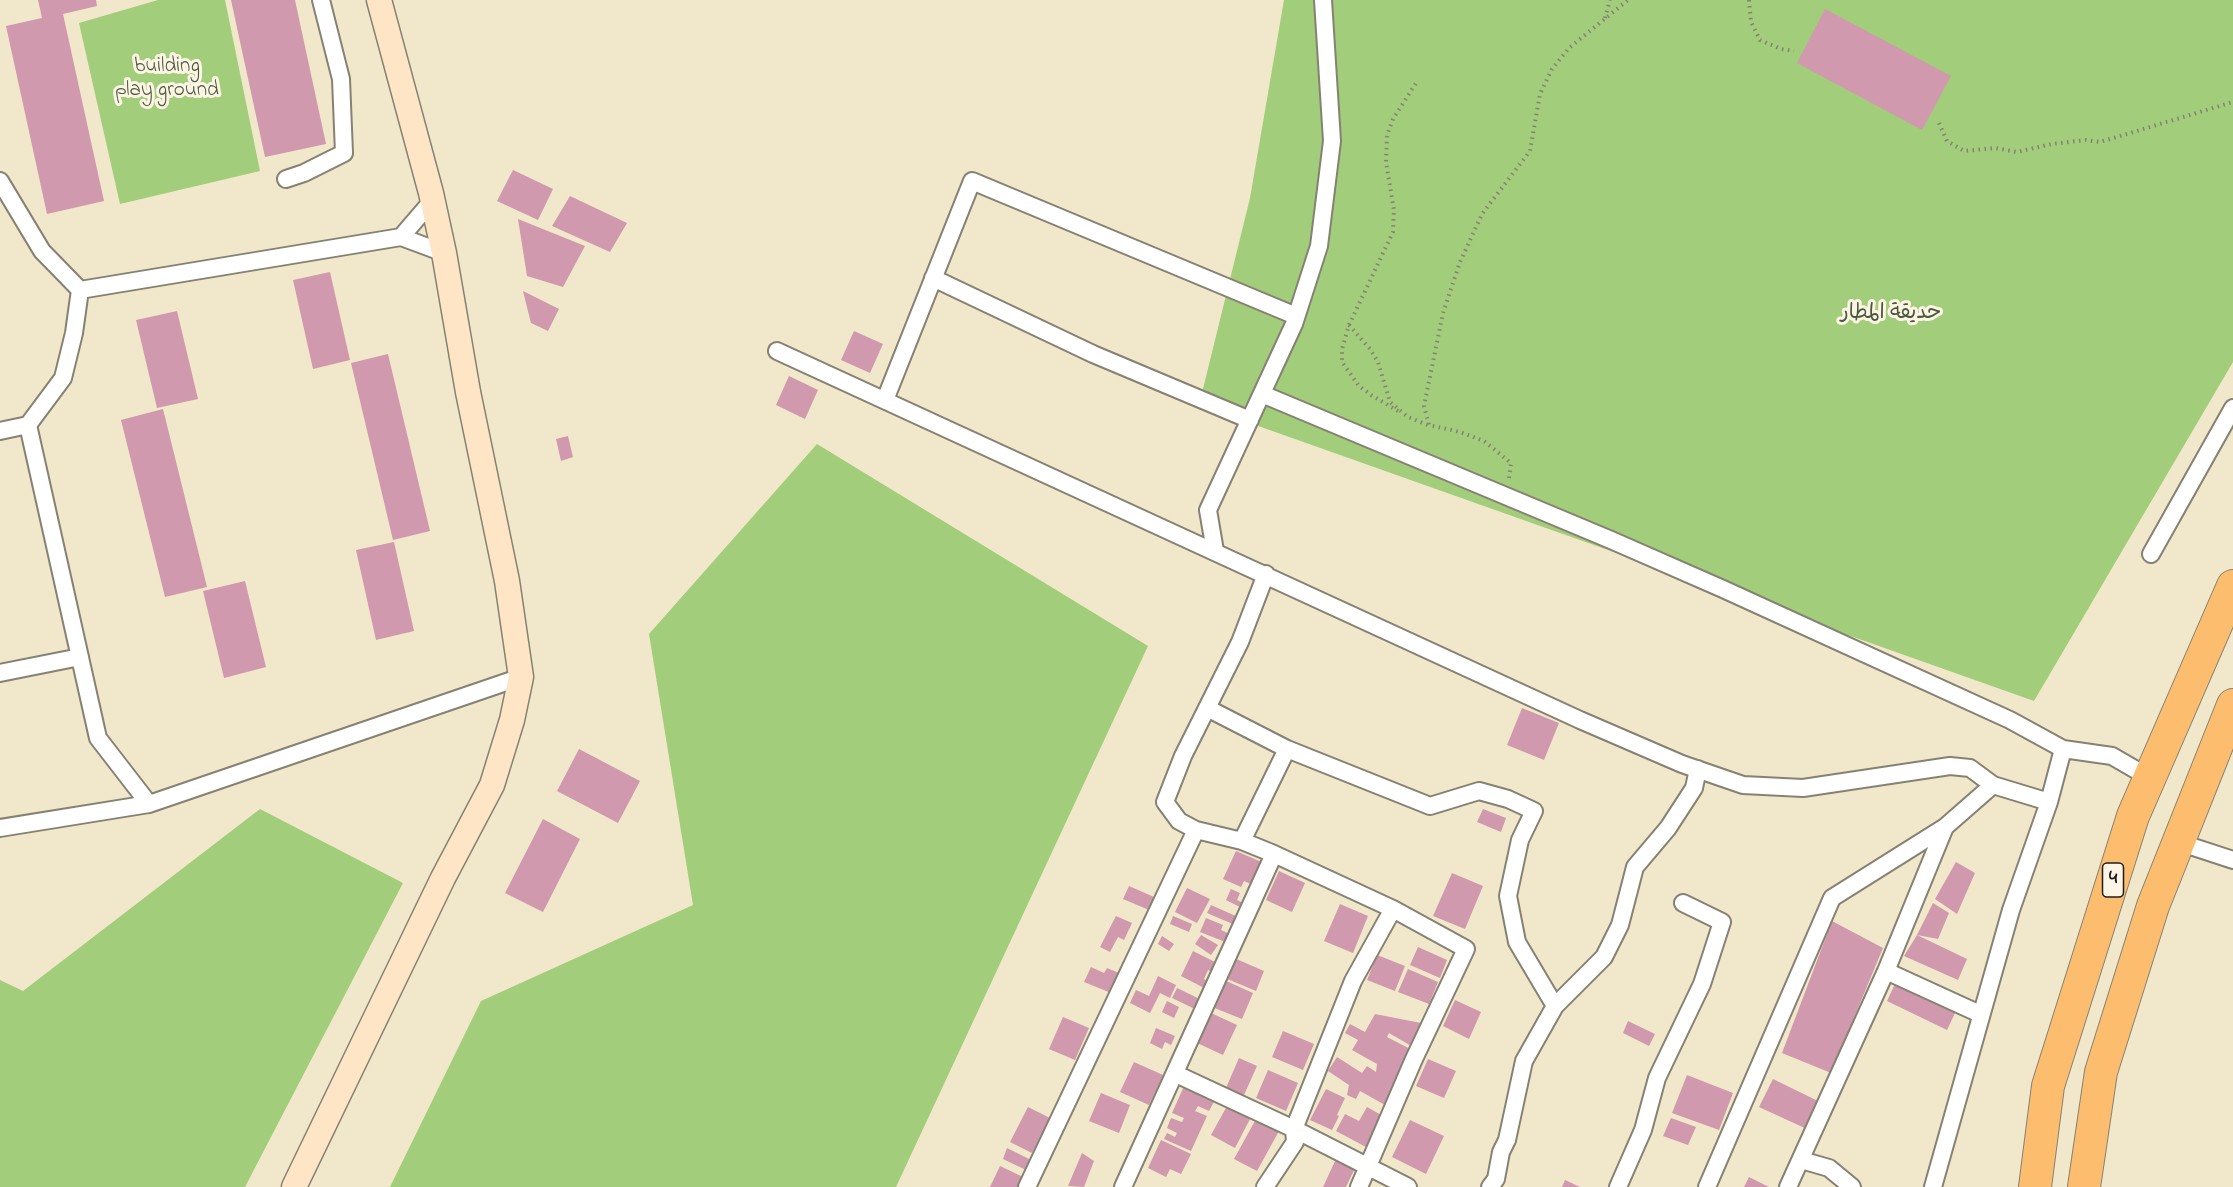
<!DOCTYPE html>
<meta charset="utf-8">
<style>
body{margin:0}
canvas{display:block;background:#f1e7ca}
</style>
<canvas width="2233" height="1187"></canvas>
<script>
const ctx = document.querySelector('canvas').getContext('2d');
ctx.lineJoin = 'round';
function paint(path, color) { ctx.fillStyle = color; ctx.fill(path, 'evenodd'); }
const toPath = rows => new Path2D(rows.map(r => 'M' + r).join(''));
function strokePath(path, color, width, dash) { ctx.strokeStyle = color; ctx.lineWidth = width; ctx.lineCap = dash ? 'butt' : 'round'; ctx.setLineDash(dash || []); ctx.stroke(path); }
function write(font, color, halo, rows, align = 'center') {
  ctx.font = font + ' "Indie Flower","Playpen Sans Arabic",sans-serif'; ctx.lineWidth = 6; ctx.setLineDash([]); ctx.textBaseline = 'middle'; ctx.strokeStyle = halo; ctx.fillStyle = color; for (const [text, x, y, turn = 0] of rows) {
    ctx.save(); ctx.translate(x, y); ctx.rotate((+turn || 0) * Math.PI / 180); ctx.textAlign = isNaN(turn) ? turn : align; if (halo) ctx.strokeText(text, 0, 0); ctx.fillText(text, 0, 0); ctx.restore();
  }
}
paint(toPath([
 [158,0,225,0,260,171,120,204,79,23],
 [1284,0,2233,0,2233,362,2034,701,1199,405,1250,198],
 [817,444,1148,646,896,1187,390,1187,481,1001,693,905,649,634],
 [260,809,403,883,245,1187,0,1187,0,980,23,991]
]), '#a2cd7a');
paint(toPath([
 [38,0,96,0,97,6,63,14,104,201,47,214,6,26,42,18],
 [231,0,295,0,326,144,265,157],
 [1825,9,1951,76,1922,130,1797,63],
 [513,170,553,189,538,220,497,201],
 [570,196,627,223,610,252,552,226],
 [518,219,585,246,563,287,527,276],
 [330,272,350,360,313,369,293,280],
 [523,291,559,309,548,331,531,323],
 [177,311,198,399,157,408,136,320],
 [854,331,883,344,870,373,841,360],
 [388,354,430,531,393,540,351,363],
 [789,376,818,390,805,419,776,405],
 [163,409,207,587,165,597,121,420],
 [568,436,573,457,561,461,556,439],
 [394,542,414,631,376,640,356,550],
 [245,581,266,667,224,678,203,591],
 [1522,708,1559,723,1544,760,1507,745],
 [579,749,640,781,618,823,557,791],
 [1483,809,1506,818,1501,832,1477,822],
 [543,819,580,839,543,912,505,893],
 [1236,851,1264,863,1253,885,1244,881,1241,887,1223,879],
 [1956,862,1975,873,1957,914,1935,899],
 [1279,871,1305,883,1292,912,1266,900],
 [1452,873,1483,886,1465,929,1433,916],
 [1129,886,1154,897,1149,910,1123,899],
 [1187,888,1210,899,1197,923,1175,912],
 [1231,889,1240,893,1237,900,1245,904,1242,908,1226,900],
 [1933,903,1949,913,1938,939,1917,935],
 [1340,904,1368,916,1353,953,1324,941],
 [1211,905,1238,917,1235,925,1207,913],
 [1116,916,1132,923,1124,940,1118,937,1110,952,1100,947],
 [1173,916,1192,924,1189,932,1170,924],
 [1206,918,1223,925,1221,930,1232,935,1228,943,1200,932],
 [1832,921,1883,948,1831,1073,1782,1053],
 [1201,935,1218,945,1211,955,1195,944],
 [1917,935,1967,959,1958,980,1904,956],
 [1162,936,1174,944,1169,951,1158,944],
 [1418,947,1447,960,1440,978,1410,965],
 [1193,951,1221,965,1216,974,1208,970,1204,979,1212,983,1208,990,1181,976],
 [1377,955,1405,966,1395,991,1367,980],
 [1234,958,1264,971,1256,991,1225,978],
 [1091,967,1104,973,1107,968,1119,973,1111,993,1084,982],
 [1408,969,1438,982,1429,1004,1398,992],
 [1158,976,1176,985,1170,998,1160,993,1150,1013,1130,1003,1136,990,1149,996],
 [1224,980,1253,993,1242,1019,1212,1007],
 [1896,982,1956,1011,1947,1030,1887,1001],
 [1177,988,1204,1001,1199,1011,1172,998],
 [1455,1000,1481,1012,1469,1039,1443,1026],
 [1167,1001,1179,1007,1174,1018,1162,1012],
 [1209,1012,1237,1025,1223,1055,1195,1042],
 [1375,1014,1426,1024,1413,1047,1389,1033,1387,1037,1414,1051,1385,1105,1360,1091,1356,1099,1347,1095,1349,1085,1328,1071,1337,1057,1362,1073,1367,1066,1376,1072,1377,1064,1352,1050,1358,1040,1345,1033,1350,1024,1365,1032],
 [1063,1017,1089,1028,1075,1060,1049,1049],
 [1628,1021,1655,1034,1649,1046,1623,1033],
 [1156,1028,1175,1036,1171,1045,1165,1042,1162,1049,1150,1043],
 [1283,1031,1314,1044,1303,1070,1272,1057],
 [1239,1058,1257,1066,1244,1095,1226,1088],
 [1428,1059,1456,1071,1444,1098,1416,1086],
 [1134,1062,1163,1075,1149,1105,1120,1092],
 [1268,1070,1298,1083,1286,1111,1256,1098],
 [1687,1075,1733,1093,1719,1130,1672,1113],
 [1773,1079,1822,1103,1809,1130,1759,1107],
 [1185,1084,1216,1098,1209,1111,1198,1106,1195,1111,1207,1116,1191,1151,1164,1139,1167,1133,1175,1137,1177,1133,1167,1128,1171,1118,1182,1122,1184,1118,1172,1113],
 [1326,1089,1345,1098,1337,1115,1339,1116,1332,1130,1310,1120],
 [1101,1093,1130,1105,1119,1133,1089,1121],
 [1227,1106,1250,1119,1235,1148,1211,1135],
 [1028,1107,1050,1118,1032,1153,1010,1142],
 [1367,1107,1383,1116,1366,1147,1336,1131,1345,1114,1359,1121],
 [1671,1118,1696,1127,1688,1145,1663,1136],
 [1256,1119,1279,1131,1257,1171,1234,1159],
 [1410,1120,1444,1136,1426,1174,1392,1157],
 [1161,1140,1191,1154,1181,1174,1170,1169,1166,1177,1148,1168],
 [1007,1148,1031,1160,1026,1170,1003,1159],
 [1082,1153,1094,1161,1084,1187,1068,1186],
 [1336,1159,1355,1168,1346,1187,1323,1187],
 [1000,1166,1023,1177,1019,1187,990,1187],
 [1749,1177,1769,1187,1744,1187],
 [1565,1180,1580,1187,1562,1187]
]), '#d099ad');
const street = toPath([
 [286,179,304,173,344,153,341,79,321,0],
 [0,181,42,251,80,290],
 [432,201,401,237,444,253],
 [933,278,1093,354,1250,420],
 [777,351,1580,720,1682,764,1743,785,1803,788,1950,766,1970,768,1993,785],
 [1262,394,1611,540,1723,589,2010,720,2063,749],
 [885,400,972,181,1296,316],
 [28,425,98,738,149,804,521,677],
 [0,431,28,425,63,378,74,333,80,290,401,237],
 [1215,551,1208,510,1294,324,1319,246,1332,141,1323,0],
 [2151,554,2233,408],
 [1266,574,1240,642,1183,756,1165,802,1179,821,1196,830,1242,841,1274,854,1393,909,1466,949,1414,1059,1359,1187],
 [0,673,80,657],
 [1207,708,1287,749,1430,806,1479,791,1508,799,1534,811,1520,840,1508,896,1517,942,1555,1006],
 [0,828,149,804],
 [1242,841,1287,749],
 [2178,842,2233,860],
 [1886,971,1980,1014],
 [1176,1074,1294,1129,1408,1187],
 [1801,1160,1829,1168,1852,1187],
 [1027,1187,1196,830],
 [1123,1187,1274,854],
 [1265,1187,1295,1142,1294,1129,1353,981,1393,909],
 [1490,1187,1496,1179,1501,1152,1507,1140,1524,1061,1555,1006,1604,957,1620,925,1635,867,1668,828,1694,788,1698,769],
 [1618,1187,1643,1130,1657,1078,1702,984,1722,922,1683,903],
 [1707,1187,1832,898,1945,827],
 [1788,1187,1886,971,1945,827,1993,785,2049,802],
 [1933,1187,2011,910,2049,802,2063,749,2112,756,2150,778]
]);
const secondary = toPath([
 [294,1187,443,878,492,785,512,720,521,677,507,581,468,392,444,253,431,193,379,0]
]);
const highway = toPath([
 [2035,1187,2048,1086,2133,816,2233,586],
 [2084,1187,2101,1072,2153,906,2233,705]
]);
strokePath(street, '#868273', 20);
strokePath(secondary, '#868273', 27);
strokePath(highway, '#868273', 34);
strokePath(toPath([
 [1749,0,1751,22,1760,40,1781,49,1794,51],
 [1605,18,1610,0],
 [1939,123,1947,141,1964,151,1995,148,2017,152,2052,144,2086,140,2100,142,2233,102],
 [1349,325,1370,349,1378,362,1390,402,1408,417,1428,425],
 [1398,411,1371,395,1359,386,1342,362,1342,349,1349,325,1393,232,1394,210,1386,162,1387,135,1393,119,1418,80],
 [1509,478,1511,463,1484,441,1460,432,1429,425,1424,406,1443,313,1460,262,1482,214,1530,151,1540,94,1552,69,1569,48,1628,0]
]), '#868273', 4, [1.5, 4.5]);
strokePath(street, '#fff', 16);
strokePath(secondary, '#fee5c5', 24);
strokePath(highway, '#fcbd6f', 32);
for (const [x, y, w] of [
 [2113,880,21]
]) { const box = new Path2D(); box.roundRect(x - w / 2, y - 17, w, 34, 4.5); ctx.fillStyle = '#fcf5e5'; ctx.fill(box); strokePath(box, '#1c1c1c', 1.5); }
write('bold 20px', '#1c1c1c', null, [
 ["4",2113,880]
]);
write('21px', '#4b5a3d', '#fcf5e5', [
 ["building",167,68],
 ["play ground",167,92],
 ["حديقة المطار",1891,315]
]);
</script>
